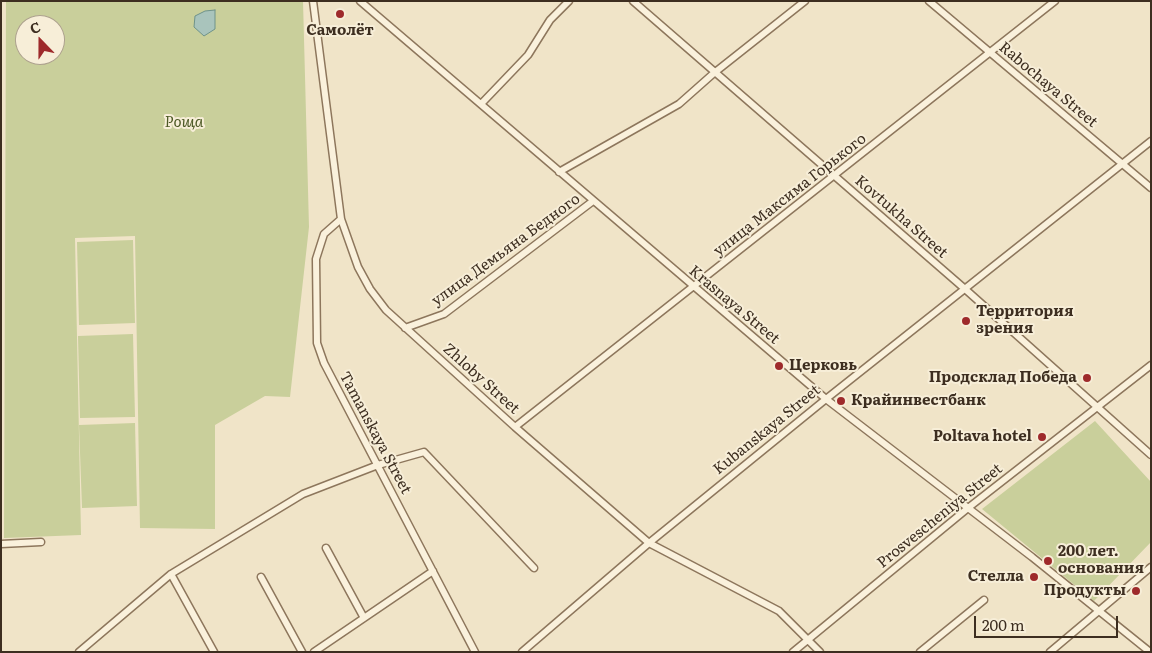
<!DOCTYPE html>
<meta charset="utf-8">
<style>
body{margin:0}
#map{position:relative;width:1152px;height:653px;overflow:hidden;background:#f0e4c8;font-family:Literata,serif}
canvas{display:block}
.frame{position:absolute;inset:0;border:2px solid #3d2e20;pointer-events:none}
.north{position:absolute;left:15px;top:15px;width:50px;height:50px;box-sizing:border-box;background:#f7eed8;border:1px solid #ada18e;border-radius:50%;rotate:338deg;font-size:14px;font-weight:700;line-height:20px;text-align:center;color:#3d2e20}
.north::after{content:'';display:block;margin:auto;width:18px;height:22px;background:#9e2a2b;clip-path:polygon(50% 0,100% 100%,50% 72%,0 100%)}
.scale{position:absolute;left:974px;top:616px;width:144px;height:22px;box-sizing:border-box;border:2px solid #3d2e20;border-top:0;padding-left:6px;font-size:15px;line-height:18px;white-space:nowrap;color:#3d2e20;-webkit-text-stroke:4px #f7eed8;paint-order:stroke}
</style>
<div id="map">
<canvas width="1152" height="653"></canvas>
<div class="frame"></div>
<div class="north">С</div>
<div class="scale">200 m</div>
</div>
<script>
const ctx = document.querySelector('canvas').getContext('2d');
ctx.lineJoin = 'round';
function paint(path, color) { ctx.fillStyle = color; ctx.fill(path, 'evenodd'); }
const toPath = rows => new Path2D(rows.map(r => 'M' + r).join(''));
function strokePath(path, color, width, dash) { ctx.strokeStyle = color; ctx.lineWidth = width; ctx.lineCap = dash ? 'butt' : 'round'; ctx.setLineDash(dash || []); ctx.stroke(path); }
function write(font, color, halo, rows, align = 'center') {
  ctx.font = font + ' Literata,serif'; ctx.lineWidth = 4; ctx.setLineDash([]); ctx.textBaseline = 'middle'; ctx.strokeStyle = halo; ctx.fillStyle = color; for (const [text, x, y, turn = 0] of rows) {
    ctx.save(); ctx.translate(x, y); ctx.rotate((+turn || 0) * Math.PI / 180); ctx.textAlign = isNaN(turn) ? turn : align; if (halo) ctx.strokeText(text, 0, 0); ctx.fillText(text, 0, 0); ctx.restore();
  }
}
paint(toPath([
 [6,1,303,1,309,227,290,397,265,396,215,425,215,529,140,528,135,236,75,238,81,535,4,538],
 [25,25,55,25,55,55,25,55],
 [133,240,135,323,79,325,77,242],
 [133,334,135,417,80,418,78,336],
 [1095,421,1151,482,1151,542,1094,601,982,509],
 [135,423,137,506,82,508,79,425]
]), '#c9cf9b');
const water = toPath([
 [215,10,215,29,204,36,194,27,195,16,205,11,215,10]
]);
paint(water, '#a9c4bc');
strokePath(water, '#6f938a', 1);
const minor = toPath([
 [313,1,341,219,358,267,370,289,386,310,515,427,649,543,779,611,820,652],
 [360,1,826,399,1032,557,1150,652],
 [633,1,965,289,1151,455],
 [929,1,1151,188],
 [481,104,528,55,550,20,569,1],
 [559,172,679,104,714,73,805,1],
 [341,219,324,234,316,259,317,343,324,363,475,652],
 [405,328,444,314,593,201],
 [515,427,1055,1],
 [1,544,41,542],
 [326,548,364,618],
 [171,574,214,652],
 [261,577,302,652],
 [79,652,171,574,303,494,378,465,424,452,534,568],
 [314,652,433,571],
 [522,652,649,543,826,399,1151,141],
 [793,652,968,508,1151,365],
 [920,652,984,600],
 [1050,652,1151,567]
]);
strokePath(minor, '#8d765c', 9);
strokePath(minor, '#faf1dc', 6);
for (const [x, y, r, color] of [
 [340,14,5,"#9e2a2b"],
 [966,321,5,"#9e2a2b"],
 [779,366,5,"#9e2a2b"],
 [1087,378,5,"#9e2a2b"],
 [841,401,5,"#9e2a2b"],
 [1042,437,5,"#9e2a2b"],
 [1048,561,5,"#9e2a2b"],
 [1034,577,5,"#9e2a2b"],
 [1136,591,5,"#9e2a2b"]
]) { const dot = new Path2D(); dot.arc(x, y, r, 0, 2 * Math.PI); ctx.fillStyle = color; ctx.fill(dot); strokePath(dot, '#f7eed8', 2); }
write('bold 15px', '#3d2e20', '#f7eed8', [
 ["Самолёт",340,31,"center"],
 ["Территория",976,312],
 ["зрения",976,329],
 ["Церковь",789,366],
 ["Продсклад Победа",1077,378,"right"],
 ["Крайинвестбанк",851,401],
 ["Poltava hotel",1032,437,"right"],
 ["200 лет.",1058,552],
 ["основания",1058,569],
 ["Стелла",1024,577,"right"],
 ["Продукты",1126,591,"right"]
], 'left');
write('15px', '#3d2e20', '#f7eed8', [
 ["Rabochaya Street",1048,85,40],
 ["улица Максима Горького",790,195,-38],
 ["Kovtukha Street",901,217,41],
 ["улица Демьяна Бедного",506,250,-36],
 ["Krasnaya Street",734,305,40],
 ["Zhloby Street",481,379,42],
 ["Kubanskaya Street",767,430,-39],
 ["Tamanskaya Street",375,433,62],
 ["Prosvescheniya Street",940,516,-39]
]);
write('italic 15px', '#4d5a26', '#f7eed8', [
 ["Роща",184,123]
]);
</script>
